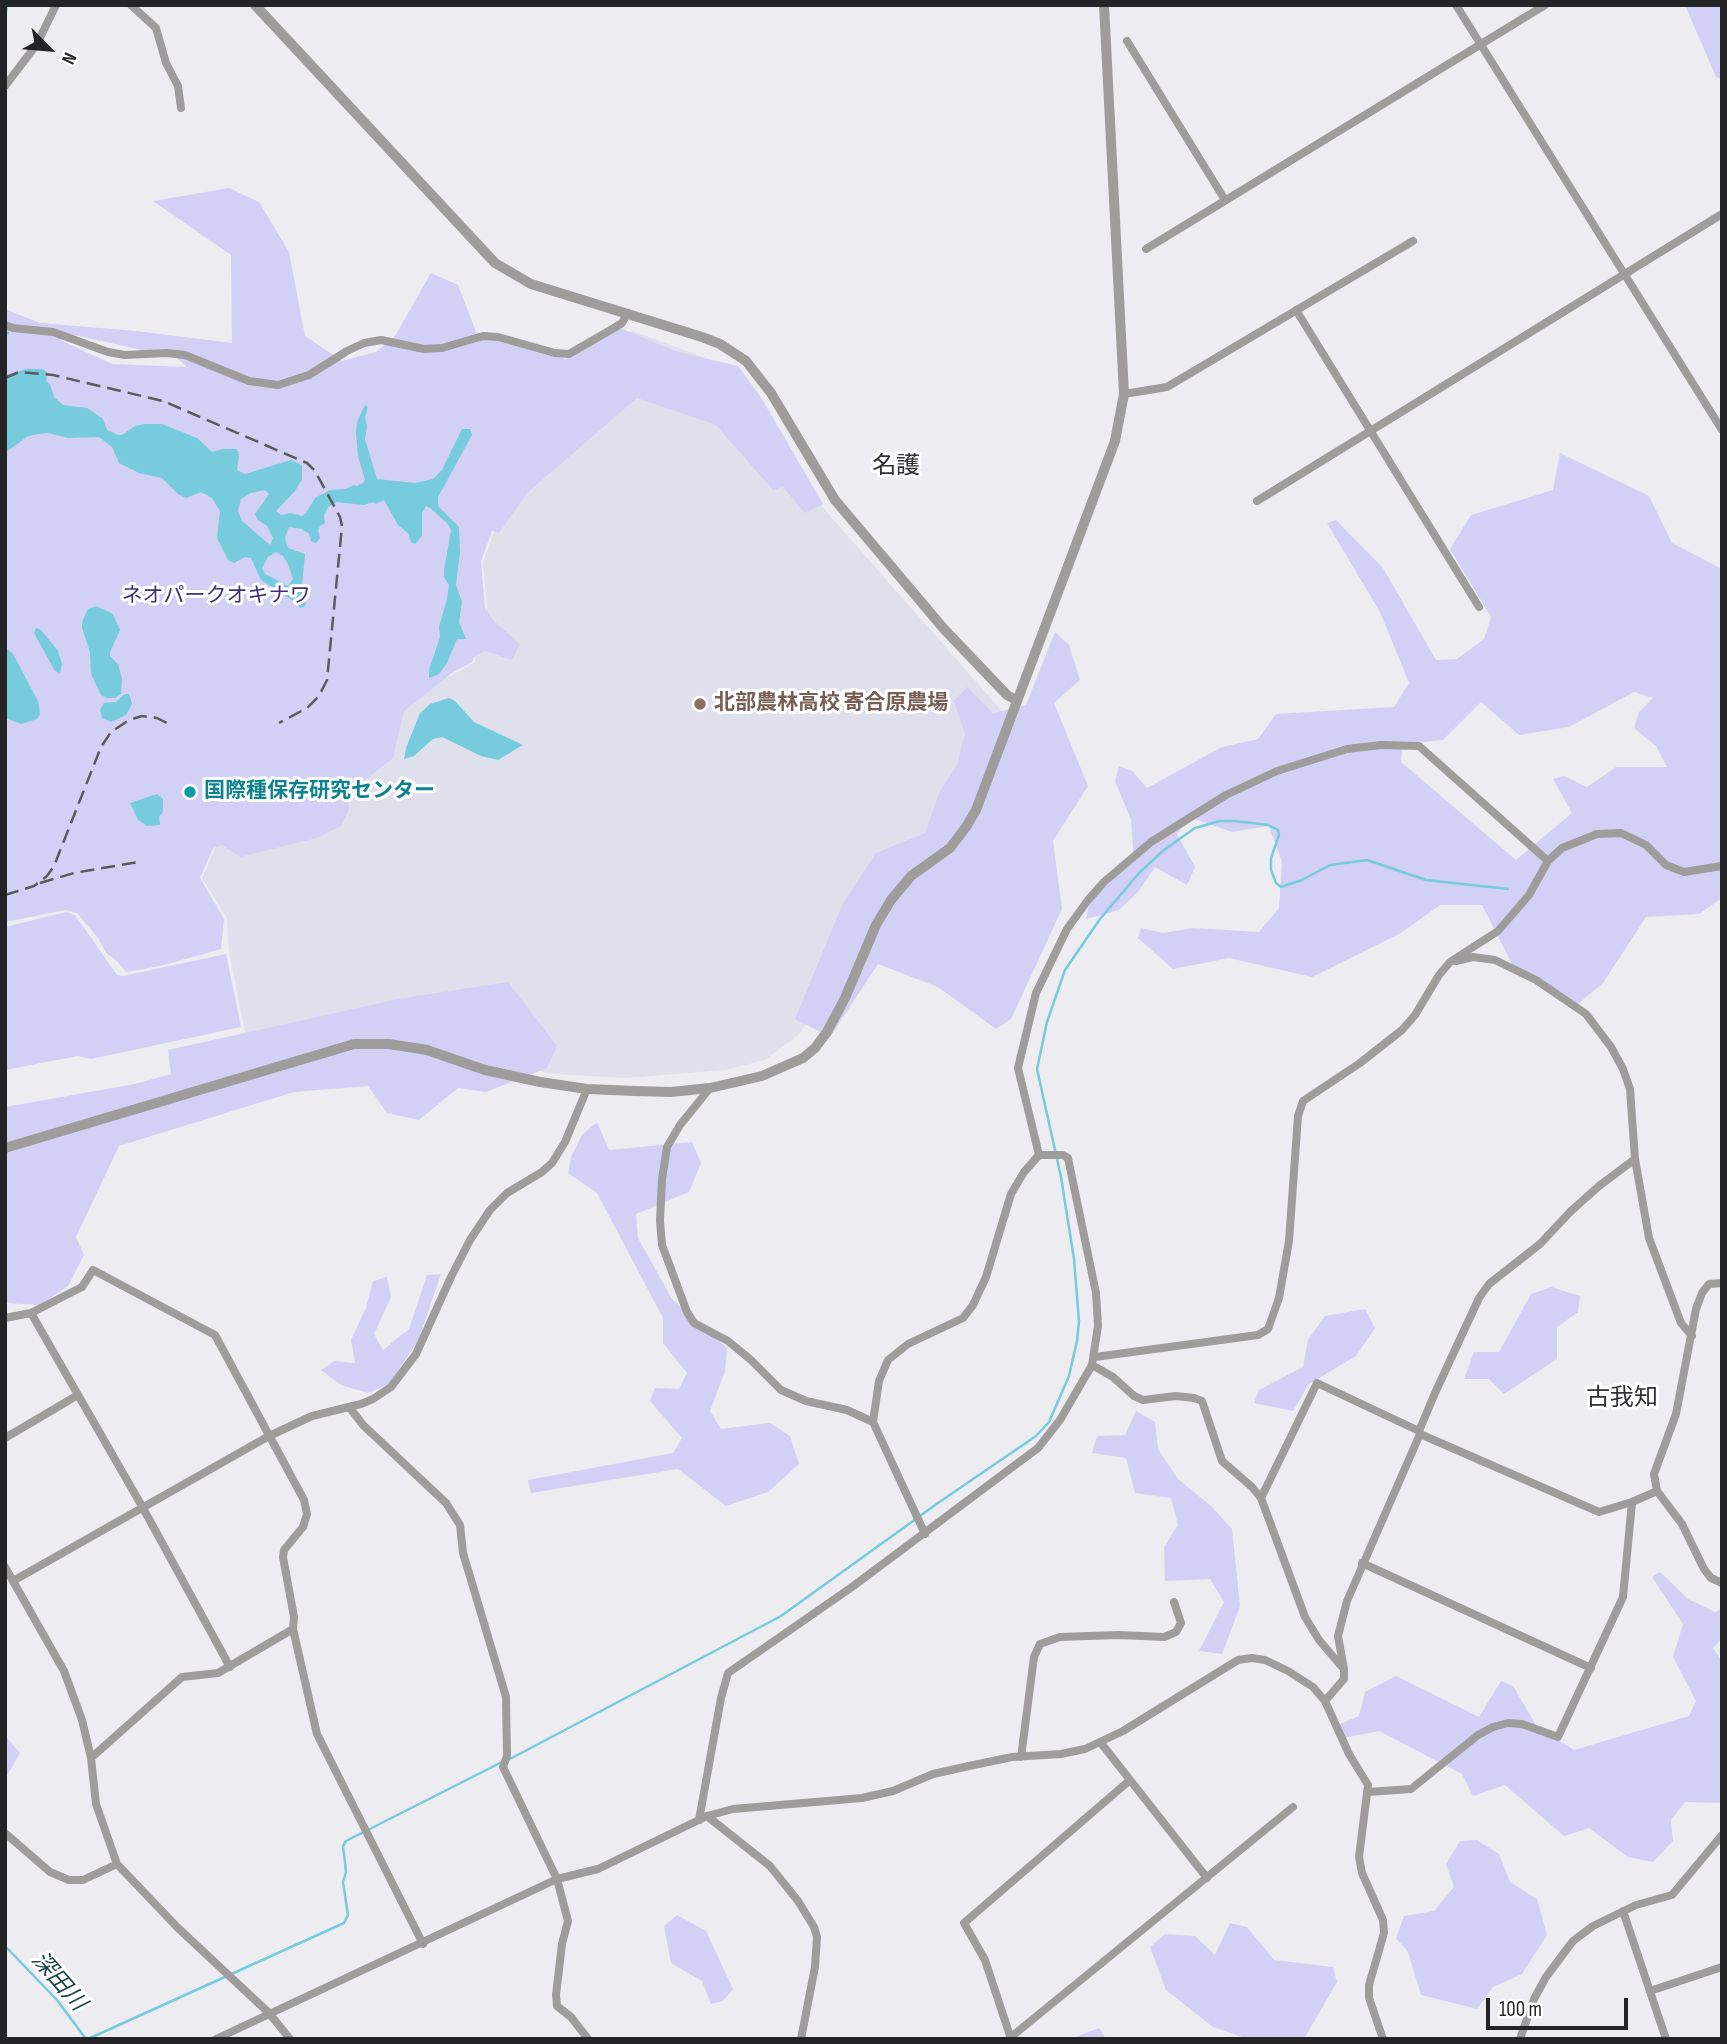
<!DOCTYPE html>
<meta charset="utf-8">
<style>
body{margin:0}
#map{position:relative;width:1727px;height:2044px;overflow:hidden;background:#edecf1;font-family:"Sofia Sans Condensed",sans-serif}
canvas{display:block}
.frame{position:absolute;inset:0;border:7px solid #242426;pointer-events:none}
.north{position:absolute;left:14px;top:14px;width:70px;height:70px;-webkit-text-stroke:5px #fff;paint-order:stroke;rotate:115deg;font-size:19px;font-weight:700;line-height:28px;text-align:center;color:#242426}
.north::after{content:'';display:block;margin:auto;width:24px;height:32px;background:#242426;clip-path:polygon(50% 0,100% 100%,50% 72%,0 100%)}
.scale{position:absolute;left:1486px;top:1998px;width:142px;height:32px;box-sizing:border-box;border:4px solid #242426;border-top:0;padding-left:9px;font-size:21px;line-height:24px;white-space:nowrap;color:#242426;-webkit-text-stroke:5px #fff;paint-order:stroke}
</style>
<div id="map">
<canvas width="1727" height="2044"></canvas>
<div class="frame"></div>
<div class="north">N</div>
<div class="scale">100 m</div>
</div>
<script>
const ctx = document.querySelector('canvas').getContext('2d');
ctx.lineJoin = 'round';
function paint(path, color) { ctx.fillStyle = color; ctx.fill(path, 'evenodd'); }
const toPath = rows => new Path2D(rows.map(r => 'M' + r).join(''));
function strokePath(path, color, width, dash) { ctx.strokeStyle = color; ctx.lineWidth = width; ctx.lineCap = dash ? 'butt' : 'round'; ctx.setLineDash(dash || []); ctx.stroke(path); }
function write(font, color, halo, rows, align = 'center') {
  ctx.font = font + ' "Sofia Sans Condensed","Noto Sans JP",sans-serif'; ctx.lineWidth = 6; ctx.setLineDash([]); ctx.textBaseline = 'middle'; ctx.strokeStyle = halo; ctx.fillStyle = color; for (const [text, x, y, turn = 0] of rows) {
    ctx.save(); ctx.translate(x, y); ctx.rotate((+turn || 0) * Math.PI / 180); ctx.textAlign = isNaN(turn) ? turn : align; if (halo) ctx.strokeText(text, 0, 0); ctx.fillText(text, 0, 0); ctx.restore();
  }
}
paint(toPath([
 [633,331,719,363,802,484,1001,710,998,737,826,997,798,1035,765,1060,725,1070,625,1078,555,1074,494,1062,252,1068,229,950,227,918,202,878,219,838,331,823,373,770,383,726,412,697,474,663,488,621,483,562,528,439,582,352]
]), '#e0e0ec');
paint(toPath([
 [1685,5,1722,5,1722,79,1716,77],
 [229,188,259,202,289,252,305,336,342,361,376,352,395,336,431,273,458,285,476,332,566,359,620,328,678,352,738,366,762,399,823,504,805,513,783,487,773,490,716,425,637,398,527,493,499,533,492,531,481,561,485,608,493,620,520,644,512,660,485,651,474,657,472,662,452,673,404,711,393,758,360,784,348,799,349,809,341,826,317,838,240,857,222,845,213,848,200,878,224,919,221,949,160,966,126,972,117,961,106,953,98,938,77,913,65,910,5,922,5,309,40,323,136,331,232,343,231,255,153,201],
 [75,335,177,358,187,367,112,364,60,340],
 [1560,453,1649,496,1672,543,1722,569,1722,898,1699,914,1646,917,1603,983,1578,1004,1515,970,1482,905,1440,905,1401,933,1312,977,1229,958,1173,969,1138,938,1141,928,1163,933,1193,928,1259,932,1279,908,1282,862,1269,826,1232,832,1189,817,1177,834,1195,867,1187,885,1155,867,1138,892,1119,910,1086,919,1090,901,1134,860,1131,820,1115,781,1119,766,1132,771,1147,788,1222,747,1258,739,1276,714,1394,707,1409,683,1380,612,1327,523,1336,520,1383,568,1436,660,1457,659,1484,639,1491,617,1450,549,1471,515,1553,490],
 [1634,692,1653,698,1639,712,1634,728,1656,746,1667,767,1616,767,1587,787,1564,776,1553,779,1572,813,1516,860,1401,762,1403,744,1443,740,1481,702,1519,735,1569,727],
 [1055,632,1069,645,1080,680,1054,703,1088,786,1053,841,1062,909,1011,1019,996,1029,938,987,878,964,830,1037,795,1019,843,903,876,853,925,833,940,791,957,765,965,734,954,701,967,687,993,713,1026,705],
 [66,912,75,915,117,975,123,976,226,954,241,1027,91,1059,78,1056,5,1070,5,927],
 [508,982,557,1046,547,1068,486,1092,458,1088,419,1120,387,1113,368,1086,294,1092,119,1146,76,1237,84,1255,68,1286,40,1305,5,1303,5,1107,135,1084,171,1074,168,1050,398,999],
 [597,1122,609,1150,692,1142,701,1163,689,1192,636,1214,638,1238,672,1299,727,1348,725,1371,710,1411,721,1429,770,1423,790,1436,799,1464,768,1492,726,1506,678,1469,531,1493,528,1480,673,1453,682,1438,650,1401,655,1388,679,1389,687,1373,663,1343,663,1318,597,1193,568,1173,571,1157,582,1135],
 [441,1274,418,1341,389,1384,368,1393,341,1385,321,1370,334,1361,355,1363,351,1340,366,1308,373,1281,387,1277,391,1297,374,1334,383,1350,409,1329,427,1275],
 [1551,1287,1580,1296,1578,1312,1557,1327,1557,1359,1504,1394,1489,1379,1464,1379,1474,1352,1499,1352,1531,1294],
 [1365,1309,1375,1328,1356,1356,1309,1384,1293,1411,1254,1403,1259,1390,1303,1367,1308,1340,1325,1316],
 [1136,1411,1155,1422,1158,1449,1178,1479,1211,1506,1232,1529,1240,1606,1222,1654,1199,1651,1224,1602,1210,1579,1165,1581,1164,1547,1178,1525,1171,1498,1135,1493,1126,1458,1092,1453,1097,1436,1125,1435],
 [1660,1572,1688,1599,1715,1612,1722,1609,1722,1639,1713,1648,1722,1661,1722,1803,1685,1802,1671,1820,1673,1841,1653,1862,1628,1857,1589,1828,1564,1836,1505,1785,1473,1796,1462,1774,1379,1731,1343,1738,1338,1725,1359,1716,1365,1692,1396,1676,1479,1717,1501,1681,1513,1686,1537,1727,1574,1750,1689,1716,1696,1701,1673,1657,1683,1624,1652,1577],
 [5,1735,20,1753,5,1779],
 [1477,1840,1499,1854,1510,1882,1537,1899,1547,1935,1522,1974,1493,1987,1477,2009,1421,1995,1408,1952,1396,1938,1404,1916,1434,1911,1454,1887,1446,1864,1460,1841],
 [677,1915,706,1931,733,1989,723,2001,711,2004,702,1981,671,1963,664,1926],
 [1230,1923,1247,1927,1274,1960,1333,1967,1337,1982,1305,2037,1248,2039,1213,2027,1166,1990,1150,1947,1165,1934,1195,1936,1215,1955],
 [1099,2028,1106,2039,1073,2039,1073,2038]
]), '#d2d0f5');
paint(toPath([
 [27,369,42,369,47,372,46,381,50,384,54,397,63,405,87,408,103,419,107,430,118,435,122,435,135,426,145,424,162,424,197,438,212,452,223,449,237,449,239,455,237,470,245,474,291,460,302,465,302,479,295,491,276,511,281,515,290,513,302,516,306,513,315,498,330,490,346,489,354,485,357,486,363,483,365,480,358,456,356,433,357,422,365,405,368,407,365,417,367,426,365,439,377,479,415,483,433,479,442,470,462,429,470,429,472,435,438,497,438,506,459,527,460,552,456,585,462,602,459,622,466,639,457,639,447,663,439,674,429,678,429,670,440,637,439,627,447,599,449,585,444,577,444,570,451,530,447,523,430,508,426,506,422,513,422,536,415,544,411,542,408,533,398,525,384,500,376,504,373,502,364,505,337,502,328,507,324,515,325,523,320,526,318,531,320,538,316,543,311,541,309,534,302,529,289,527,285,538,288,548,305,554,302,585,306,603,305,606,300,608,295,602,261,580,251,558,245,557,234,563,228,560,217,538,220,511,212,498,201,492,186,498,178,494,162,478,139,473,119,463,112,447,99,437,68,438,48,433,39,434,28,436,5,453,5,375],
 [265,490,269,494,255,514,258,520,267,526,273,538,270,545,242,521,238,511,241,499,251,493],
 [276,552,283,556,288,564,293,579,288,586,265,574,262,568,268,557],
 [96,606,113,614,120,630,110,652,110,656,118,664,122,679,121,694,115,698,107,698,101,695,91,674,90,652,82,628,82,622,88,609],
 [36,628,41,630,58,651,62,664,60,673,55,671,34,633],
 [5,647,13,654,38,701,40,714,37,719,21,724,5,718],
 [125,694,129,694,132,704,126,715,111,722,102,718,100,710,104,703,116,702],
 [449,698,455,701,474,722,523,745,498,760,481,756,442,737,433,739,414,756,404,759,406,748,420,713,430,704],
 [157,794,163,799,163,812,159,817,160,825,147,826,138,820,130,803]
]), '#76cbdc');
strokePath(toPath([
 [5,19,7,5],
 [5,332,8,333],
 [508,1760,781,1616,938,1503,1036,1436,1049,1422,1069,1376,1077,1341,1079,1321,1074,1259,1061,1177,1037,1069,1047,1022,1065,970,1100,919,1139,873,1164,850,1195,828,1220,821,1235,821,1268,825,1278,830,1279,835,1271,858,1271,870,1276,883,1281,887,1302,880,1330,865,1367,860,1426,880,1508,889],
 [5,1946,57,2000,86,2039],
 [88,2039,344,1923,348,1915,343,1882,346,1872,343,1846,346,1841,502,1762]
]), '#76cbdc', 2.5);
strokePath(toPath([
 [131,5,156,28,166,63,178,86,181,108],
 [1456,5,1722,430],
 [1127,41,1225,200],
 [5,86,37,44,56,5],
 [1146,249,1545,5],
 [1296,310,1479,607],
 [5,325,13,328,53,332,108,352,125,355,167,353,185,355,249,381,278,385,309,375,347,351,364,343,381,340,424,349,442,348,483,336,498,337,555,353,569,354,614,328,622,323,628,313],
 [1124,394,1167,387,1413,241],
 [1257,501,1722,214],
 [1456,961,1473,957,1495,960,1536,980,1586,1014,1611,1047,1623,1069,1630,1089,1635,1159,1649,1238,1681,1323,1692,1336],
 [710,1088,680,1125,667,1147,662,1179,660,1221,662,1245,687,1312,694,1323,728,1341,751,1360,781,1390,806,1401,847,1410,873,1422,925,1534],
 [1039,1155,1018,1068,1036,993,1067,929,1088,900,1104,882,1151,842,1226,795,1277,771,1347,749,1381,745,1419,746,1548,861],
 [1722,1283,1709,1284,1702,1293,1696,1309,1676,1414,1654,1474,1657,1491,1682,1524,1704,1569,1711,1578,1722,1583],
 [31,1313,143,1508,230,1667],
 [5,1318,31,1313,82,1287,93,1270,215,1335,304,1500,307,1514,303,1527,284,1550,283,1557,294,1617,293,1629,317,1734,423,1944],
 [1095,1357,1258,1335,1268,1329,1279,1298,1289,1241,1298,1116,1303,1101,1360,1063,1402,1030,1415,1015,1439,975,1450,962,1498,931,1529,895,1548,861,1562,848,1597,834,1621,833,1646,845,1666,865,1684,872,1722,866],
 [1092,1365,1113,1377,1134,1396,1143,1400,1176,1396,1194,1398,1202,1401,1222,1461,1252,1487,1261,1498,1305,1617,1319,1640,1342,1667],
 [350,1408,363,1425,446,1503,460,1525,463,1553,506,1697,507,1756,503,1767,557,1879,568,1921,562,1944,556,1995,557,2006,571,2017,588,2039],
 [1420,1434,1599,1512,1632,1502,1657,1491],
 [5,1438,78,1395],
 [1261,1498,1317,1383,1419,1431],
 [1362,1563,1591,1668],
 [5,1567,64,1671,82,1720,91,1758,96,1804,117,1864,177,1927,269,2013,290,2039],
 [13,1581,269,1436,312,1416,361,1404,373,1399,391,1387,416,1354,451,1277,470,1240,490,1210,507,1193,542,1172,552,1163,565,1142,587,1089],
 [1325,1701,1344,1679,1344,1669,1338,1636,1347,1601,1420,1434,1419,1431,1435,1393,1479,1298,1489,1284,1540,1244,1570,1212,1599,1186,1635,1159],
 [1101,1743,1207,1878],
 [1021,1757,1034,1657,1040,1644,1060,1637,1119,1635,1164,1637,1176,1632,1181,1623,1174,1602],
 [91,1758,182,1677,218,1673,293,1629],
 [1368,1792,1411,1789,1478,1735,1493,1727,1508,1723,1522,1724,1558,1737,1623,1597,1632,1502],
 [707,1816,770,1866,798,1901,814,1927,817,1937,815,1967,801,2039],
 [699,1820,721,1698,728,1673,852,1587,1038,1448,1060,1420,1092,1365,1098,1326,1096,1293,1068,1158,1063,1155,1039,1155,1024,1172,1011,1194,986,1277,973,1305,963,1318,908,1344,888,1360,879,1381,873,1422],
 [5,1833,50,1872,69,1880,83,1880,117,1864],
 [1623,1911,1666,2039],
 [1650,1991,1722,1967],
 [1011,2037,1293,1807],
 [216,2039,557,1879,598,1869,707,1816,733,1809,862,1798,893,1791,933,1774,969,1766,1012,1757,1061,1754,1085,1749,1123,1731,1238,1660,1252,1658,1265,1660,1288,1671,1313,1687,1325,1701,1349,1754,1368,1785,1359,1857,1362,1873,1383,1920,1384,1933,1369,1985,1369,1998,1383,2039],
 [1011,2039,985,1960,964,1923,1130,1780],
 [1520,2039,1534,1999,1546,1977,1573,1941,1593,1926,1636,1905,1672,1895,1722,1835]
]), '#9f9c9c', 8);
strokePath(toPath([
 [255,5,495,263,531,284,702,337,720,344,746,361,771,393,835,500,944,629,1007,695,1016,700],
 [5,1148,354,1044,389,1044,427,1050,485,1070,540,1082,587,1089,635,1091,671,1092,710,1088,762,1076,803,1058,815,1048,827,1032,845,998,876,925,891,900,911,876,950,848,966,827,976,810,1115,441,1124,394,1104,5]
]), '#9f9c9c', 10);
strokePath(toPath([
 [5,378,19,372,53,375,163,401,307,463,315,471,340,517,342,526,327,680,319,696,307,708,279,723],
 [40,883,74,873,138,862],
 [5,895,34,886,47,876,54,866,101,747,111,732,129,720,142,716,157,718,171,725]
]), '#5b5b5e', 2.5, [14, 7]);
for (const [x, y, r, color] of [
 [700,704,7,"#8d6e63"],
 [190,792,7,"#0f9aa8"]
]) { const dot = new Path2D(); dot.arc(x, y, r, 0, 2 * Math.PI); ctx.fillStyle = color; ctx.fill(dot); strokePath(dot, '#fff', 2.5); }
write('21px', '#3e3178', '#fff', [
 ["ネオパークオキナワ",216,597]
]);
write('bold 21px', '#785e54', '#fff', [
 ["北部農林高校 寄合原農場",714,704]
], 'left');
write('bold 21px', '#0d838f', '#fff', [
 ["国際種保存研究センター",204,792]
], 'left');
write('italic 23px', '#1b434b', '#fff', [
 ["深田川",58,1982,49]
]);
write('24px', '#313134', '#fff', [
 ["名護",896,467],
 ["古我知",1622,1399]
]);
</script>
